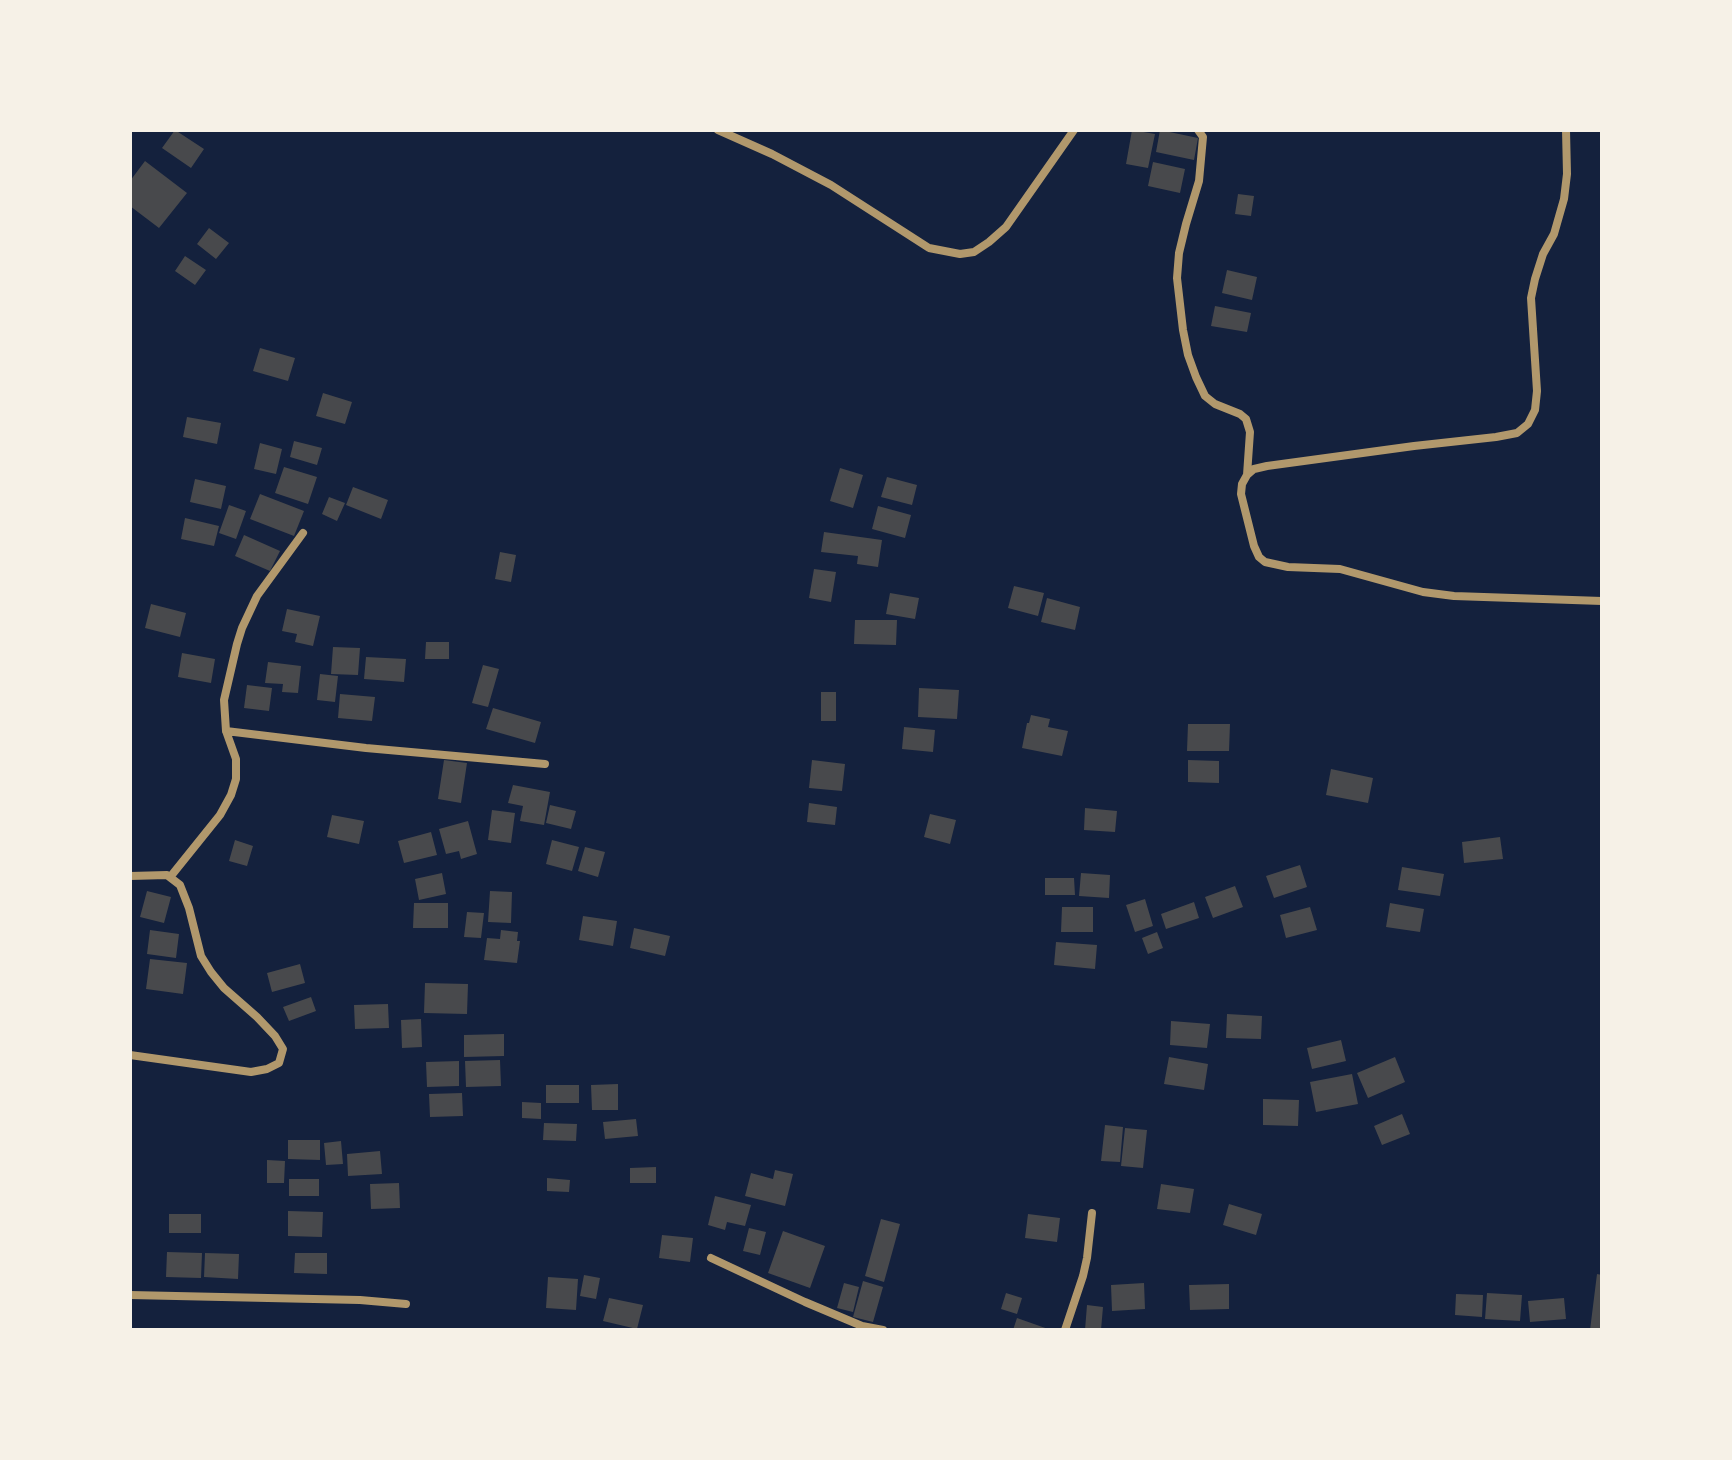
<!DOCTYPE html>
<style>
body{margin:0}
#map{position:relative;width:1732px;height:1460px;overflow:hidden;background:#14213d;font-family:"Asap Condensed",sans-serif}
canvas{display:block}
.frame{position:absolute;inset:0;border:132px solid #f6f1e7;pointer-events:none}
</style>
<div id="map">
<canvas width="1732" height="1460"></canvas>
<div class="frame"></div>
</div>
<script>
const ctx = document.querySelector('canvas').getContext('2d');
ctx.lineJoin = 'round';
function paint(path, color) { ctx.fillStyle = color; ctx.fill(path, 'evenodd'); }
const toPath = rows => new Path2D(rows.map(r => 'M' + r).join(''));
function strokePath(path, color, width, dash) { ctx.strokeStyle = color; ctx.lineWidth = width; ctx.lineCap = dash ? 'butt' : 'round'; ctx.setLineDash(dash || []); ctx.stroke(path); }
paint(toPath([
 [175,130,204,149,191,168,162,148],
 [1132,130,1155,134,1148,168,1126,164],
 [1160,130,1198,138,1194,160,1156,152],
 [145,161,187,193,159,228,130,206,130,181],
 [1153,162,1185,169,1180,193,1148,186],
 [1238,194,1254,196,1251,216,1235,214],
 [209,228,229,243,216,259,197,244],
 [185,256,206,270,195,285,175,271],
 [1227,270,1257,277,1252,300,1222,293],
 [1215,306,1251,313,1247,332,1211,326],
 [260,348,295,358,288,381,253,371],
 [323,393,352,402,345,424,316,416],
 [187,417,221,423,217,444,183,437],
 [294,441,322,448,317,465,290,457],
 [260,443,282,449,276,474,254,469],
 [284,467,317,477,308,504,275,493],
 [840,468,863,475,853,508,830,501],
 [887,477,917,485,912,505,881,497],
 [195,479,226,486,221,509,190,502],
 [353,487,388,500,381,519,346,505],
 [260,494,304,511,294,536,250,519],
 [329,497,345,503,337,521,322,514],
 [229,505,246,511,236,539,219,533],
 [878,506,911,515,905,538,872,529],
 [185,518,219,526,214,546,181,539],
 [824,532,882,540,878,567,857,564,858,556,821,552],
 [244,535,280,551,270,571,235,556],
 [500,552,516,555,511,582,495,579],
 [814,569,836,572,831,602,809,598],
 [1014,586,1044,593,1038,616,1008,608],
 [890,593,919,598,915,619,886,614],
 [1047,598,1080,607,1075,630,1041,622],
 [151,604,186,613,180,637,145,628],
 [287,609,320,616,313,646,295,642,297,634,282,631],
 [855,620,897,620,896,645,854,644],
 [426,642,449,642,449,659,425,659],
 [333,647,360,648,358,675,331,674],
 [182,653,215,659,211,683,178,677],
 [366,657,406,659,404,682,364,679],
 [268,662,301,666,298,693,282,692,283,684,265,683],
 [483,665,499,669,488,707,472,703],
 [320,674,338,676,335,702,317,700],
 [247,685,272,688,269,711,244,708],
 [919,688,959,690,957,719,918,717],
 [821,692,836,692,836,721,821,721],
 [340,694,375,697,372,721,338,718],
 [493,708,541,722,535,743,486,729],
 [1031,715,1050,719,1048,727,1068,731,1062,756,1022,748,1027,723,1029,723],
 [1188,724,1230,724,1229,751,1187,751],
 [904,727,935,730,933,752,902,749],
 [444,760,467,763,461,803,438,799],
 [812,760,845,764,842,791,809,788],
 [1188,760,1219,761,1219,783,1188,782],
 [1331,769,1373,778,1368,803,1326,795],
 [513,785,550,792,544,825,520,821,523,806,508,803],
 [809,803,837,807,835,825,807,822],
 [550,805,576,811,571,829,546,823],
 [1085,808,1117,811,1115,832,1084,830],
 [492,810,515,813,511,843,488,840],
 [930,814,956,820,950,844,924,837],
 [332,815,364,821,359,844,327,837],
 [468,821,477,854,461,859,459,851,446,854,439,829],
 [431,832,437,855,404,863,398,841],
 [1500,837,1503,859,1464,863,1462,842],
 [235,840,253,846,247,866,229,861],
 [552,840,579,847,572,871,546,864],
 [585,847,605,852,598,877,578,871],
 [1300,865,1307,887,1274,898,1266,876],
 [1402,867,1444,874,1440,896,1398,890],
 [442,873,446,894,419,900,415,879],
 [1081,873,1110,875,1109,898,1079,896],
 [1045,878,1074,878,1075,895,1045,895],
 [1235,886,1243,907,1213,918,1205,897],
 [147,891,171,897,164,923,140,917],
 [490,891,512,892,511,923,488,922],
 [1145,899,1153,926,1135,932,1126,905],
 [1194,902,1199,918,1166,929,1161,914],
 [414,903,448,903,448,928,413,928],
 [1390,903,1424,909,1420,932,1386,927],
 [1062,907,1093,907,1093,932,1061,932],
 [1310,907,1317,930,1286,938,1280,915],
 [467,912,484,913,481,938,464,937],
 [583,916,617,921,613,946,579,940],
 [634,928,670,936,665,956,630,948],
 [150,930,179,934,176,958,147,954],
 [501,930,518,932,517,941,520,941,517,963,484,960,487,938,500,939],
 [1157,932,1163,948,1148,954,1142,938],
 [1056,942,1097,945,1095,969,1054,965],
 [150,959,187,963,183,994,146,989],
 [300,964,305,983,272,992,267,973],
 [425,983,468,984,467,1014,424,1013],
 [311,997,316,1011,289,1021,283,1007],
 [388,1004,389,1028,355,1029,354,1005],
 [1227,1014,1262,1016,1261,1039,1226,1038],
 [421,1019,422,1047,402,1048,401,1020],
 [1171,1021,1210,1024,1207,1048,1170,1045],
 [504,1034,504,1056,464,1057,464,1035],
 [1341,1040,1346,1061,1312,1069,1307,1048],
 [1169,1057,1208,1064,1204,1090,1164,1084],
 [1395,1057,1405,1082,1368,1098,1357,1073],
 [500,1060,501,1086,466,1087,465,1061],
 [459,1061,459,1086,427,1087,426,1062],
 [1352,1074,1358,1104,1316,1112,1310,1082],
 [618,1084,618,1110,592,1110,591,1085],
 [546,1085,579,1085,579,1103,546,1103],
 [462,1093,463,1116,430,1117,429,1094],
 [1263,1099,1299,1100,1298,1126,1263,1125],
 [522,1102,541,1103,541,1119,522,1118],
 [1402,1114,1410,1134,1382,1145,1374,1126],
 [636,1119,638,1136,605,1139,603,1122],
 [544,1123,577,1124,576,1141,543,1140],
 [1105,1125,1123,1127,1120,1162,1101,1161],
 [1125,1128,1147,1130,1143,1168,1121,1166],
 [288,1140,320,1140,320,1160,288,1159],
 [341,1141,343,1164,326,1165,324,1143],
 [380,1151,382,1174,348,1176,347,1154],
 [267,1160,285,1161,284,1183,267,1183],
 [656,1167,656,1183,630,1183,630,1168],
 [775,1170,793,1174,785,1206,745,1196,751,1173,773,1179],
 [547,1178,570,1180,569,1192,547,1191],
 [289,1179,319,1179,319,1196,289,1196],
 [399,1183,400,1208,371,1209,370,1184],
 [1161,1184,1194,1189,1190,1213,1157,1209],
 [715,1196,751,1205,745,1226,727,1222,725,1230,708,1225],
 [1229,1204,1262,1214,1256,1235,1223,1225],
 [288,1211,323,1212,322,1237,288,1236],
 [169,1214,201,1214,201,1233,169,1233],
 [1028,1214,1060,1218,1057,1242,1025,1238],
 [881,1219,900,1224,884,1282,865,1276],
 [749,1228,766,1232,760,1255,743,1251],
 [783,1231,825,1246,810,1288,768,1273],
 [662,1235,693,1238,690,1262,659,1258],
 [167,1252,202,1253,201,1278,166,1277],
 [205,1253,239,1254,238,1279,204,1277],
 [295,1253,327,1253,327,1274,294,1273],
 [1597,1274,1602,1275,1602,1330,1590,1330],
 [584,1275,600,1278,596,1299,580,1296],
 [548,1277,578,1279,576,1310,546,1308],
 [863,1281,883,1287,873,1322,853,1317],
 [844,1283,859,1287,853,1312,837,1308],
 [1144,1283,1145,1309,1112,1311,1111,1285],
 [1229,1284,1229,1309,1190,1310,1189,1285],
 [1006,1293,1022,1298,1017,1314,1001,1309],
 [1487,1293,1522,1295,1520,1321,1485,1319],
 [1456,1294,1483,1295,1482,1317,1455,1315],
 [609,1298,643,1305,637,1329,603,1321],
 [1564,1298,1566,1319,1530,1322,1528,1301],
 [1087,1305,1103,1307,1101,1330,1085,1330],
 [1017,1318,1051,1330,1013,1330]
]), '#48494c');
strokePath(toPath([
 [718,130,772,154,831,185,929,248,960,254,974,252,989,242,1006,227,1074,130],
 [1198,130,1203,137,1199,181,1186,224,1179,253,1177,278,1183,330,1188,355,1196,377,1205,396,1215,404,1240,414,1246,419,1250,432,1247,475],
 [1566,130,1567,174,1564,199,1554,234,1543,254,1535,279,1531,298,1537,391,1535,410,1528,424,1517,433,1496,437,1414,446,1267,466,1254,469,1247,475,1242,484,1241,494,1254,546,1259,557,1265,562,1288,567,1340,569,1423,592,1454,596,1602,601],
 [226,731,366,748,545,764],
 [130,876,167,875,180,885,189,908,201,956,211,972,224,988,257,1017,275,1036,283,1049,279,1063,267,1069,251,1072,130,1055],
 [171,876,220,815,231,795,236,779,236,759,226,731,224,700,237,644,242,628,257,596,303,533],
 [711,1258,805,1302,862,1326,883,1330],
 [130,1295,360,1300,406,1304],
 [1065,1330,1083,1276,1087,1258,1092,1213]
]), '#b1986c', 8);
</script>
